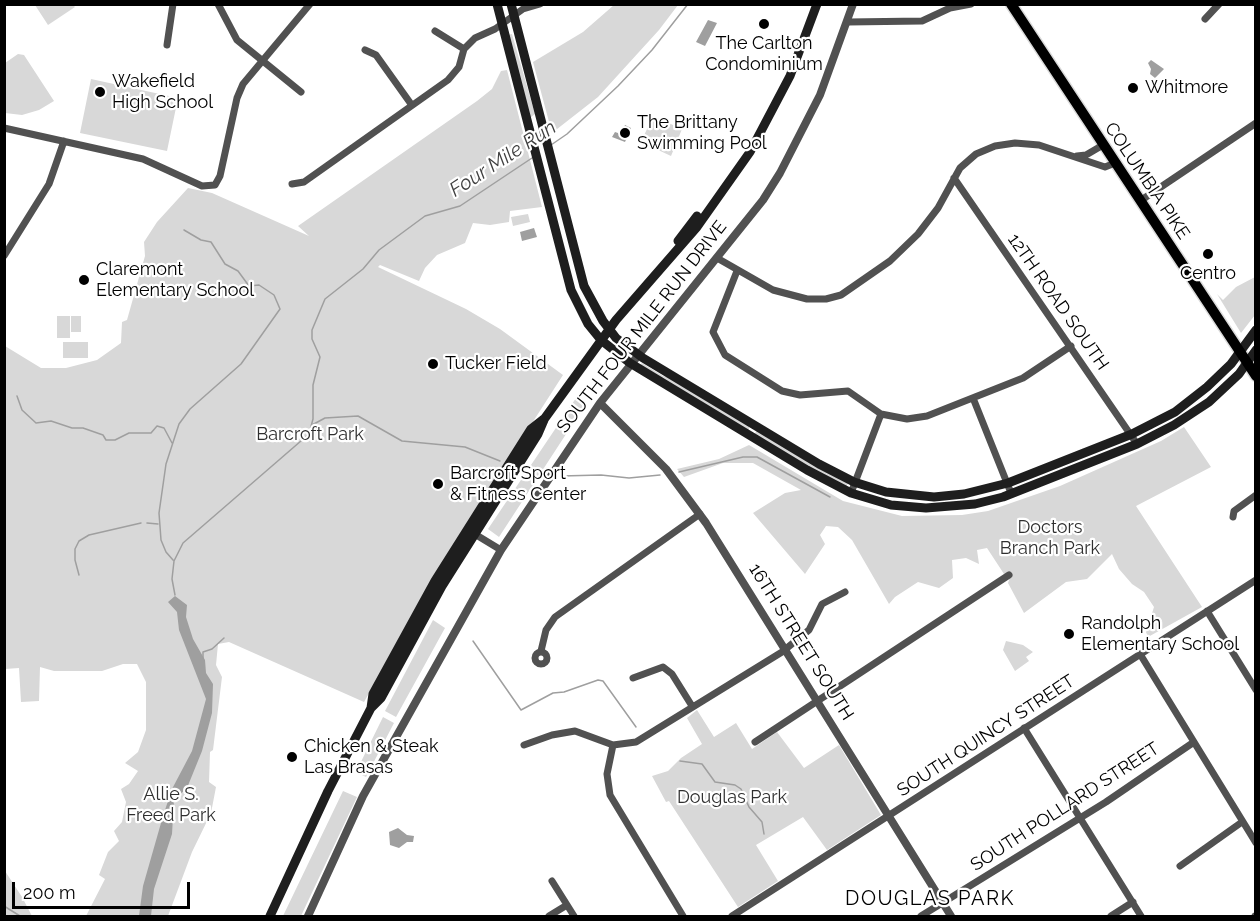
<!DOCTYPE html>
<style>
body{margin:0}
#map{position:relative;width:1260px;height:921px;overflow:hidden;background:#fff;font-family:Raleway,sans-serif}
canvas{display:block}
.frame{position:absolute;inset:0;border:6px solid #000;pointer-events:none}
.scale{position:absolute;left:12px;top:882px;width:178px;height:27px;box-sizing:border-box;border:3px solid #000;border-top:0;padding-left:8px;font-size:18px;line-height:21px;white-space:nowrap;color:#000;-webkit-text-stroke:4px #fff;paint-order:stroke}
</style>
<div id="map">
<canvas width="1260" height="921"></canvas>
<div class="frame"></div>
<div class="scale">200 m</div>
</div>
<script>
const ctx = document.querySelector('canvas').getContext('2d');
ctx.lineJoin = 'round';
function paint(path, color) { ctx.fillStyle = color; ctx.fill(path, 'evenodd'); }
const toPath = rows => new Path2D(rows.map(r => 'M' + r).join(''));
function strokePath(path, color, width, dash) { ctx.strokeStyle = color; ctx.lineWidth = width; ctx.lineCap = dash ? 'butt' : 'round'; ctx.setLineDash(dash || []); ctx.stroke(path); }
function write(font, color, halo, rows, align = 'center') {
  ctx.font = font + ' Raleway,sans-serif'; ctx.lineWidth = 4.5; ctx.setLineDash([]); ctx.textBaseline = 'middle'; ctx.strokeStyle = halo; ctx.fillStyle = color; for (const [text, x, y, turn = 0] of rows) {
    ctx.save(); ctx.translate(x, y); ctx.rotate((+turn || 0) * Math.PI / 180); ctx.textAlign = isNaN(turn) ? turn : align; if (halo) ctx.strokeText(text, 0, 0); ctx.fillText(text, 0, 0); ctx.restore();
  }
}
paint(toPath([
 [35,5,73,5,75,7,48,25],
 [614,5,678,5,659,30,598,97,552,133,533,62,583,32],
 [512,34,535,114,530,118,508,35],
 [18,54,24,55,54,101,39,110,22,115,5,113,5,63],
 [507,70,542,207,510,211,509,222,490,225,473,223,465,243,437,255,425,268,419,281,380,265,378,267,466,309,500,329,563,375,453,546,364,702,229,642,218,644,216,665,222,677,213,750,210,752,209,782,216,787,211,813,192,852,168,916,86,916,105,879,99,875,108,852,119,841,114,831,122,822,126,802,121,789,129,784,138,771,125,763,138,752,146,730,146,682,137,664,123,664,102,671,54,671,40,667,39,701,21,702,19,668,5,669,5,346,41,368,66,368,97,360,121,343,122,322,127,320,145,256,144,242,157,222,188,188,212,193,309,236,298,226,477,101,492,89,501,71],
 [91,79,178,98,167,151,80,133],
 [653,116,682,129,671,156,641,142],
 [528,214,530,222,513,226,511,217],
 [1255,277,1255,315,1241,333,1217,294,1223,300,1236,287],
 [57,316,70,316,70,338,57,338],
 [71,316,81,316,81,332,71,332],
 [63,342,88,342,88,358,63,358],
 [642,363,663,376,674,379,750,426,748,431,640,365],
 [576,398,585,405,499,537,488,529],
 [1184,427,1211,467,1136,506,1202,607,1148,637,1146,632,1154,607,1144,592,1132,584,1119,569,1112,554,1087,579,1066,582,1024,613,1008,583,1011,574,1004,574,987,548,977,550,979,564,966,558,952,560,953,578,939,588,918,582,895,597,889,604,852,540,838,527,826,526,820,535,825,544,805,574,753,513,785,493,801,490,753,463,723,463,684,477,677,469,719,459,749,445,843,501,902,516,962,515,988,511,1060,486,1161,441],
 [757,430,848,483,846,488,754,435],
 [433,620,445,628,396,717,385,711],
 [1006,641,1023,645,1033,652,1026,657,1029,661,1015,671,1003,650],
 [697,710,714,737,736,723,752,749,777,732,804,768,839,745,881,815,827,850,803,817,756,845,778,881,738,907,669,801,666,802,652,776,668,771,681,758,702,744,687,718],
 [383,717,394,723,366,777,356,772],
 [343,791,357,797,301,916,283,916],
 [5,871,22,897,32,916,5,915]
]), '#d8d8d8');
paint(toPath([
 [708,20,717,23,705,46,696,42],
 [1151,60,1164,69,1155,78,1150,74,1151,69,1148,63],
 [625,125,631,128,625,142,612,137,615,132,621,134],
 [534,228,537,237,522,241,520,232],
 [175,596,187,605,186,617,193,639,205,660,206,673,213,684,212,713,202,751,187,788,174,800,172,834,154,889,151,916,139,916,143,886,163,816,172,789,192,751,206,699,179,630,177,612,168,602],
 [398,828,407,835,414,836,413,842,407,842,399,848,390,845,389,832]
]), '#9f9f9f');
strokePath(toPath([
 [551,145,567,134,618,86,652,50,688,4],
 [17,396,22,410,36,423,51,421,72,428,83,428,103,435,106,440,115,440,129,433,151,433,157,426,164,428,172,443],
 [312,425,325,418,358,416,402,441,465,447,500,461],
 [679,472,743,457,757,457,830,497],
 [561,476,601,475,629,478,660,475],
 [147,523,158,524],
 [173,560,166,552,161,540,159,513,166,464,179,424,190,409,241,364,280,309,274,295,259,285,249,286,238,271,225,264,211,242,201,240,184,230],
 [79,575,75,560,75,549,79,541,89,535,141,523],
 [175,595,172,579,174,561,183,543,309,434,313,419,313,385,320,357,312,339,312,330,325,299,363,269,379,250,425,216,460,206,532,158],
 [473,641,521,710,553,693,564,692,598,680,603,681,636,727],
 [203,658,203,652,212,649,224,638],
 [680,761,702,764,715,782,735,785,741,789,749,807,762,822,764,834],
 [4,906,20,916]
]), '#9f9f9f', 1.5);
const primary = toPath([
 [1011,4,1256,376]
]);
strokePath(primary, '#dbdbdb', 13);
strokePath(toPath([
 [218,4,237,40,301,92],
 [1205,19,1219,4],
 [848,22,922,21,950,8,971,4],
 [435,31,464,49],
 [167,45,173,4],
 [365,50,376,55,411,104],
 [4,128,143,159,202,186,215,185,220,176,237,98,243,84,310,4],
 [1077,156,1086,155,1103,145],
 [954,178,1137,444],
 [292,184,304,182,448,80,459,67,464,49,475,38,495,29,523,9,540,4],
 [1140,201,1256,123],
 [4,256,49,184,64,141],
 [717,258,773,290,807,299,826,299,841,295,890,261,918,234,938,208,960,168,976,154,995,146,1015,143,1039,145,1105,167,1115,163],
 [737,271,713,332,725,355,782,391,800,395,848,391,881,414,907,419,927,416,1023,378,1071,346],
 [973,398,1011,493],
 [851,493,881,414],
 [1233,517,1234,511,1256,495],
 [473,533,501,550],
 [1207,611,1256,690],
 [541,651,546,630,555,617,700,514],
 '535 658a6 6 0 1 1 12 0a6 6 0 1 1-12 0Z',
 [1140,654,1256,843],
 [633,678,663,667,672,674,692,706],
 [1024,728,1141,916],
 [755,742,1009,575],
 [524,745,552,735,575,731,613,745,636,742,782,652,809,630,822,604,845,592],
 [613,745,607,774,610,795,683,916],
 [1180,866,1242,822],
 [552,881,574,916],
 [549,916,567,905],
 [732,916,1256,580],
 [921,916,1106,802,1194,742],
 [1111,916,1133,902],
 [1255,916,1256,916]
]), '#515151', 7);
strokePath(toPath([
 [600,403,666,469,706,523,951,916],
 [308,916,363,796,501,550,600,403,763,200,780,173,820,95,853,4]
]), '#515151', 8);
strokePath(toPath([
 [497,4,571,290,588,324,601,340,630,363,807,470,851,493,891,505,926,508,975,504,1003,497,1137,444,1174,425,1209,402,1239,374,1256,350],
 [511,4,584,286,603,321,616,338,643,358,819,464,854,482,886,492,934,497,964,494,1008,483,1132,434,1175,412,1207,387,1231,364,1256,330],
 [678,241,697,216],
 [371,708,373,694,435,581,531,429,545,418,616,320,697,227,750,152,790,76,817,4],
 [270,916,328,791,371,708,381,698,442,586,538,434,544,420]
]), '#1e1e1e', 9);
strokePath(primary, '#000', 10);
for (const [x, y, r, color] of [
 [764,24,6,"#000"],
 [1133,88,6,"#000"],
 [100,92,6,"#000"],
 [625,133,6,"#000"],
 [1208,254,6,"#000"],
 [84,280,6,"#000"],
 [433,364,6,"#000"],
 [438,484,6,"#000"],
 [1069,634,6,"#000"],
 [292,757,6,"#000"]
]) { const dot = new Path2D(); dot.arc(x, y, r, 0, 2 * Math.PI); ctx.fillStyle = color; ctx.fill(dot); strokePath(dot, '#fff', 2); }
write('18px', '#000', '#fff', [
 ["The Carlton",764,44,"center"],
 ["Condominium",764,65,"center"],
 ["Wakefield",112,82],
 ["High School",112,103],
 ["Whitmore",1145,88],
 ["The Brittany",637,123],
 ["Swimming Pool",637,144],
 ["Claremont",96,270],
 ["Elementary School",96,291],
 ["Centro",1208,274,"center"],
 ["Tucker Field",445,364],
 ["Barcroft Sport",450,474],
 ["& Fitness Center",450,495],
 ["Randolph",1081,624],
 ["Elementary School",1081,645],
 ["Chicken & Steak",304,747],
 ["Las Brasas",304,768]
], 'left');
write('18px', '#000', '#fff', [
 ["COLUMBIA PIKE",1147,181,56],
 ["12TH ROAD SOUTH",1058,302,55],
 ["SOUTH FOUR MILE RUN DRIVE",642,327,-52],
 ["16TH STREET SOUTH",801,642,58],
 ["SOUTH QUINCY STREET",986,736,-33],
 ["SOUTH POLLARD STREET",1065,807,-33]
]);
write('18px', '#2f2f2f', '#fff', [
 ["Barcroft Park",310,435],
 ["Doctors",1050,528],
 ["Branch Park",1050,549],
 ["Allie S.",171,795],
 ["Freed Park",171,816],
 ["Douglas Park",732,798]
]);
write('italic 20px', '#404040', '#fff', [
 ["Four Mile Run",503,159,-33]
]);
ctx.letterSpacing = '1.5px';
write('20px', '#000', '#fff', [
 ["DOUGLAS PARK",930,899]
]);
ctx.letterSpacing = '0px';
</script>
